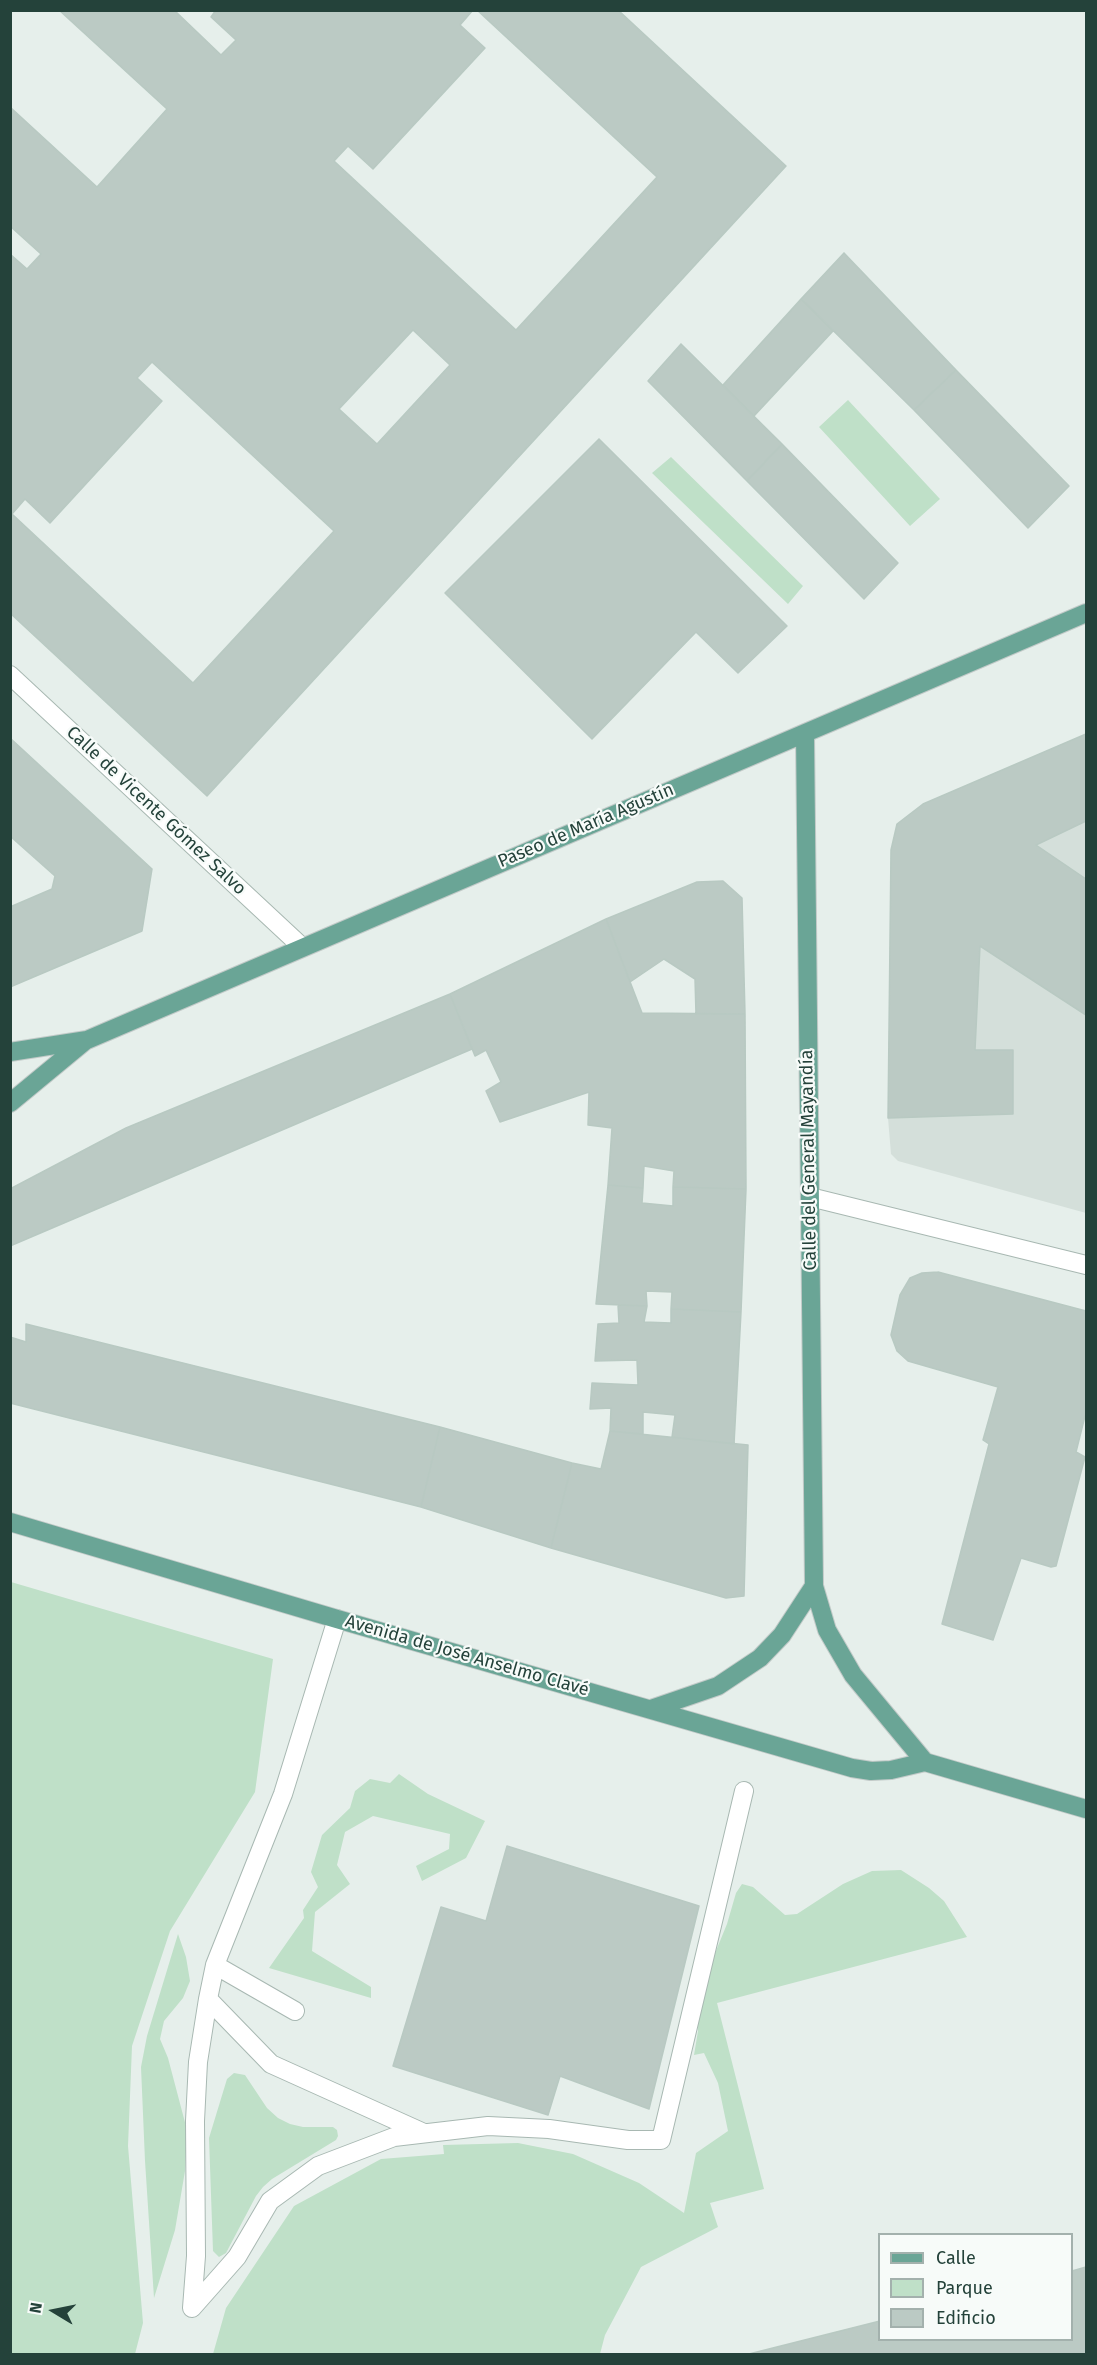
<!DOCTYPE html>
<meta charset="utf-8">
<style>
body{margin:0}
#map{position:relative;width:1097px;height:2365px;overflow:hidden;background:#e6efeb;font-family:"Fira Sans",sans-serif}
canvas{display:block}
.frame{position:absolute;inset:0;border:12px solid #24423a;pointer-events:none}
.legend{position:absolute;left:878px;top:2233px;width:195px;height:108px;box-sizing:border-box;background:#f7fbf9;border:2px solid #a3b1ad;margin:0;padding:8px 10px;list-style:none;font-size:18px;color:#24423a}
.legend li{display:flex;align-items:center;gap:12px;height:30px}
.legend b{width:30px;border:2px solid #a3b1ad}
.north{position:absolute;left:24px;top:2281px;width:60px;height:60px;-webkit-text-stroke:4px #f7fbf9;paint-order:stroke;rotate:280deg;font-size:16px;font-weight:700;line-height:24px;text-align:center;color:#24423a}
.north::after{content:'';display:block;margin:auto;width:21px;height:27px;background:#24423a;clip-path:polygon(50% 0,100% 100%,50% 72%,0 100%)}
</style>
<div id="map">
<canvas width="1097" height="2365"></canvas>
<div class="frame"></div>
<ul class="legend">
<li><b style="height:8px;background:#6aa596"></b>Calle</li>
<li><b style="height:16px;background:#bfe0c8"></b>Parque</li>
<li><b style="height:16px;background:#bbcac4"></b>Edificio</li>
</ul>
<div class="north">N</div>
</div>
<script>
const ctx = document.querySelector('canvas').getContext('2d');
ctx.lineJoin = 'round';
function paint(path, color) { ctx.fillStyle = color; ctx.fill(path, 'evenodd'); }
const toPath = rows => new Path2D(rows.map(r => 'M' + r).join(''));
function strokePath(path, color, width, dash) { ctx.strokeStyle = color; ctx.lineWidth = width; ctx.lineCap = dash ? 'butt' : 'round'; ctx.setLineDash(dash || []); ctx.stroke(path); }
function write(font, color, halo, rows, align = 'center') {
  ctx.font = font + ' "Fira Sans",sans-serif'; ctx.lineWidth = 4.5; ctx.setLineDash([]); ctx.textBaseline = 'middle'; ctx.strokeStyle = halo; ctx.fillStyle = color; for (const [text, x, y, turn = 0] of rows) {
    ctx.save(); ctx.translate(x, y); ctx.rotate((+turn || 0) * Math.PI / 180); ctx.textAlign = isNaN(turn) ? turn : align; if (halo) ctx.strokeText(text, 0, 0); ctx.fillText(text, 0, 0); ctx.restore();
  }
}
paint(toPath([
 [1086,734,1086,1213,898,1161,891,1154,888,1118,891,850,897,824,923,804]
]), '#d4dfda');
paint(toPath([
 [848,400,940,499,910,526,819,427],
 [671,457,803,586,788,604,652,473],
 [11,1582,273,1659,255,1792,170,1931,132,2046,128,2146,143,2323,135,2354,11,2354],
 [399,1774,428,1794,485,1821,466,1858,422,1881,416,1866,449,1849,450,1834,373,1816,345,1832,337,1865,350,1884,315,1912,312,1951,371,1987,371,1998,269,1968,304,1918,303,1910,318,1887,311,1872,322,1835,350,1808,355,1791,370,1779,390,1783],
 [901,1870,929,1888,944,1901,967,1937,717,2003,764,2189,710,2203,718,2227,641,2267,605,2335,600,2354,213,2354,226,2308,294,2206,381,2159,444,2154,443,2145,518,2143,573,2154,639,2183,684,2213,696,2153,728,2131,718,2083,704,2053,694,2055,698,2031,697,1997,727,1924,736,1893,742,1884,753,1887,785,1915,797,1914,843,1884,872,1871],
 [178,1934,186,1957,190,1981,183,1998,164,2021,160,2039,168,2058,187,2130,185,2171,175,2230,154,2298,145,2161,141,2067,147,2036],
 [234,2073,245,2075,267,2108,278,2118,290,2124,303,2127,333,2127,337,2130,338,2136,336,2140,272,2179,263,2187,256,2196,226,2253,219,2257,213,2251,209,2138,227,2079]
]), '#bfe0c8');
const building = toPath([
 [59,10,174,10,221,55,236,40,211,17,216,10,473,10,460,25,485,48,373,169,348,146,334,161,516,330,657,177,477,10,618,10,786,166,207,796,10,613,10,254,27,269,41,254,10,226,10,107,97,187,167,109,59,10],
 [413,330,450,365,377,444,339,409,413,330],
 [152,362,334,531,193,683,12,514,25,499,50,523,162,401,137,378,152,362],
 [844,253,956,370,914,410,801,299,844,253],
 [801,299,833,331,754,416,723,385,801,299],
 [681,344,782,444,747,481,648,381,681,344],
 [956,370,1069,486,1028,528,914,410,956,370],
 [599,439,787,626,738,673,696,632,592,739,445,593,599,439],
 [782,444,898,563,864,599,747,481,782,444],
 [1086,734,1086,821,1036,845,1086,879,1086,1015,980,946,975,1050,1013,1050,1013,1114,888,1118,891,850,897,824,923,804,1086,734],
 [10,738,152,869,142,931,10,987,10,907,52,889,55,876,10,836,10,738],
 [723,881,742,898,745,1014,696,1014,695,979,664,959,630,982,606,919,697,882,723,881],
 [606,919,642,1013,745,1014,746,1189,673,1187,674,1171,644,1166,643,1188,608,1185,612,1128,588,1125,589,1092,500,1122,486,1091,501,1082,486,1050,475,1056,450,994,606,919],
 [450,994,472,1049,10,1246,10,1189,126,1128,450,994],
 [608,1185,643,1188,642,1203,673,1206,673,1187,746,1189,741,1312,671,1309,672,1292,646,1291,647,1306,596,1304,608,1185],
 [938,1272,1086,1311,1086,1416,1085,1416,1076,1452,1085,1457,1056,1566,1051,1567,1021,1558,993,1640,942,1624,989,1444,983,1440,998,1387,908,1361,897,1351,891,1335,900,1295,910,1278,922,1273,938,1272],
 [618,1305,647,1306,644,1322,671,1323,671,1309,741,1312,734,1444,672,1437,675,1415,643,1412,643,1434,610,1431,611,1408,590,1409,592,1383,638,1385,637,1360,595,1361,598,1324,619,1323,618,1305],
 [26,1324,440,1427,421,1507,10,1403,10,1337,26,1342,26,1324],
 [440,1427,572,1463,551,1548,421,1507,440,1427],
 [610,1431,748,1445,744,1596,726,1598,551,1548,572,1463,601,1469,610,1431],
 [507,1846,699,1906,649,2109,560,2076,548,2115,393,2066,441,1907,486,1921,507,1846],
 [1086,2267,1086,2354,749,2354,880,2321,880,2340,1072,2340,1072,2271,1086,2267]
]);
paint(building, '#bbcac4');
strokePath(building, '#b8c9c2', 1.5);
const minor = toPath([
 [10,675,302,947],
 [810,1197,1086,1265],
 [215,1965,295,2011],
 [208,1999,271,2064,424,2133],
 [192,2308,237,2257,270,2201,318,2166,394,2137,488,2126,549,2129,628,2140,661,2140,744,1791],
 [192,2308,196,2256,195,2121,198,2062,208,1999,215,1965,283,1794,337,1619]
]);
const major = toPath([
 [805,733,814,1586,827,1630,853,1675,925,1762],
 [10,1052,87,1040,1086,613],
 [10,1103,85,1041],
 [10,1522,337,1619,852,1768,871,1771,891,1770,925,1762,1086,1809],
 [651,1709,718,1686,760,1658,782,1635,814,1586]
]);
strokePath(minor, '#a8b8b2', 20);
strokePath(major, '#c2cac8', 20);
strokePath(minor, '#fff', 18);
strokePath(major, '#6aa596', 18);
write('18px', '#24423a', '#f7fbf9', [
 ["Calle de Vicente Gómez Salvo",156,811,43],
 ["Paseo de María Agustín",586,826,-23],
 ["Calle del General Mayandía",809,1160,-91],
 ["Avenida de José Anselmo Clavé",467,1656,16]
]);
</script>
